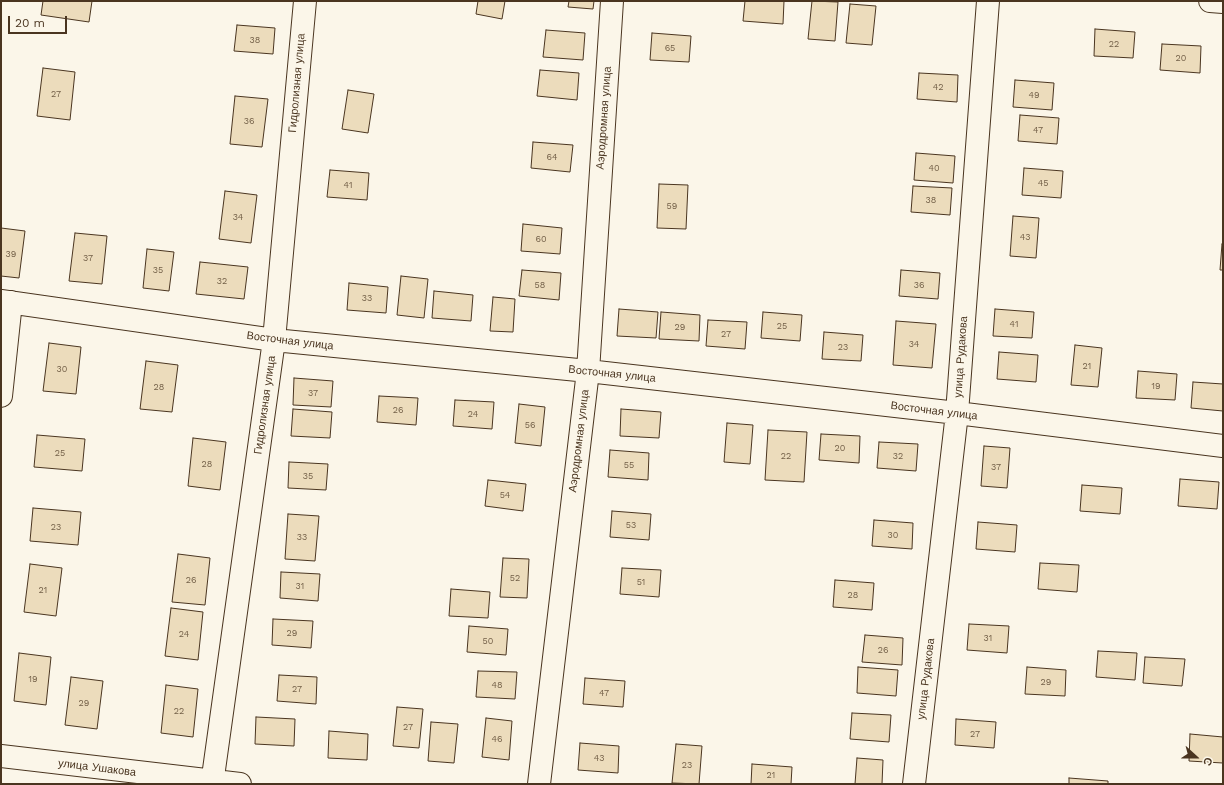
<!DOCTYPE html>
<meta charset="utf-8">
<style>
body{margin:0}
#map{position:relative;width:1224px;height:785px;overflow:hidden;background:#fbf6e9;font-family:"Work Sans",sans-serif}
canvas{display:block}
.frame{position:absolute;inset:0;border:2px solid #4a3520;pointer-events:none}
.north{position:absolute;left:1176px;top:737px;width:40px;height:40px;-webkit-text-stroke:3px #fbf6e9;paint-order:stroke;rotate:111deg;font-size:11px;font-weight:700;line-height:16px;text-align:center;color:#4a3520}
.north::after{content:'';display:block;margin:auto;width:14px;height:18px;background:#4a3520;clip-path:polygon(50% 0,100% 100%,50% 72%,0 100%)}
.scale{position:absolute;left:8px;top:16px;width:59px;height:18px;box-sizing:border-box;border:2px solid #4a3520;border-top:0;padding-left:5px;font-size:12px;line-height:14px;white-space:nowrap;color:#4a3520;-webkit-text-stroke:3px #fbf6e9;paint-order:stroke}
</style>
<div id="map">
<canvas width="1224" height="785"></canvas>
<div class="frame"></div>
<div class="north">С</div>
<div class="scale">20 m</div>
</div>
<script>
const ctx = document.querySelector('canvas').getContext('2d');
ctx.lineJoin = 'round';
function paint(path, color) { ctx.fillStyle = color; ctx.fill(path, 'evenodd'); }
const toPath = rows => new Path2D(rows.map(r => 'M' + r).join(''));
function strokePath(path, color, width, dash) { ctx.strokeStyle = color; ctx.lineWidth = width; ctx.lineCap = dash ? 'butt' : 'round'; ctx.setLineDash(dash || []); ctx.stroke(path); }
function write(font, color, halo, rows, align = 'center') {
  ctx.font = font + ' "Work Sans",sans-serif'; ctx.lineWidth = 3; ctx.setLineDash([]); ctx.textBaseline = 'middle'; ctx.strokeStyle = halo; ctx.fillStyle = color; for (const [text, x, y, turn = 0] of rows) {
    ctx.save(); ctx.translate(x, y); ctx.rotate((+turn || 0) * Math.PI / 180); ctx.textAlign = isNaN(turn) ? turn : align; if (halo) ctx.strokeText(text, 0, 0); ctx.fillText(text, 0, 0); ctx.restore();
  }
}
const building = toPath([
 [43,1,92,1,89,22,41,15,43,1],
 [478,1,505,1,502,19,476,14,478,1],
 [569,1,594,1,593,9,568,7,569,1],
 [745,1,784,1,783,24,743,21,745,1],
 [812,1,838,2,835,41,808,39,812,1],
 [850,4,876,6,872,45,846,43,850,4],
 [237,25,275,28,273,54,234,51,237,25],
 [1095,29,1135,32,1133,58,1094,56,1095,29],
 [546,30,585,33,583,60,543,57,546,30],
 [652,33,691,36,689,62,650,60,652,33],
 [1162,44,1201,46,1200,73,1160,70,1162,44],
 [43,68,75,72,70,120,37,116,43,68],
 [540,70,579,73,577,100,537,96,540,70],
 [919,73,958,75,957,102,917,99,919,73],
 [1015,80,1054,83,1052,110,1013,107,1015,80],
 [348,90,374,94,368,133,342,129,348,90],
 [235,96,268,99,262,147,230,144,235,96],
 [1020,115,1059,118,1057,144,1018,141,1020,115],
 [533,142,573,145,570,172,531,168,533,142],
 [916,153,955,156,953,183,914,180,916,153],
 [1024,168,1063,171,1061,198,1022,195,1024,168],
 [330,170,369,173,367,200,327,197,330,170],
 [659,184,688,185,686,229,657,228,659,184],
 [913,186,952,188,950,215,911,212,913,186],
 [225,191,257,195,251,243,219,239,225,191],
 [1013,216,1039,218,1036,258,1010,256,1013,216],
 [523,224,562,228,560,254,521,251,523,224],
 [1,228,25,231,19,278,1,276,1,228],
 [75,233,107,236,102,284,69,281,75,233],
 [1222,244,1223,244,1223,270,1220,270,1222,244],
 [147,249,174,252,169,291,143,288,147,249],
 [200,262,248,267,244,299,196,294,200,262],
 [522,270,561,273,559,300,519,296,522,270],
 [901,270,940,273,938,299,899,296,901,270],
 [401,276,428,279,424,318,397,315,401,276],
 [349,283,388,287,386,313,347,310,349,283],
 [434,291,473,295,471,321,432,318,434,291],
 [493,297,515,299,513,332,490,331,493,297],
 [619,309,658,312,656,338,617,336,619,309],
 [995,309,1034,312,1032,338,993,336,995,309],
 [661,312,700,315,699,341,659,339,661,312],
 [763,312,802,315,800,341,761,338,763,312],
 [708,320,747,322,745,349,706,346,708,320],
 [896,321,936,324,932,368,893,365,896,321],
 [824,332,863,335,861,361,822,359,824,332],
 [49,343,81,347,76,394,43,391,49,343],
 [1075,345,1102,348,1098,387,1071,385,1075,345],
 [999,352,1038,355,1036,382,997,379,999,352],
 [146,361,178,365,172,412,140,409,146,361],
 [1138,371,1177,374,1175,400,1136,398,1138,371],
 [294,378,333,381,331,407,293,405,294,378],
 [1193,382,1223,384,1223,411,1191,408,1193,382],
 [379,396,418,398,416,425,377,422,379,396],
 [455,400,494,402,492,429,453,426,455,400],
 [519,404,545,407,541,446,515,443,519,404],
 [293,409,332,412,330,438,291,436,293,409],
 [621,409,661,412,659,438,620,436,621,409],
 [727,423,753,425,750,464,724,462,727,423],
 [768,430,807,432,804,482,765,480,768,430],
 [821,434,860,436,859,463,819,460,821,434],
 [37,435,85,439,82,471,34,467,37,435],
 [193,438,226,442,220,490,188,486,193,438],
 [879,442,918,444,916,471,877,468,879,442],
 [984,446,1010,448,1007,488,981,486,984,446],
 [610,450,649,453,648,480,608,477,610,450],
 [289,462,328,464,326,490,288,488,289,462],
 [1180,479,1219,482,1217,509,1178,506,1180,479],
 [488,480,526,484,523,511,485,506,488,480],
 [1082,485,1122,488,1120,514,1080,511,1082,485],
 [33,508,81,512,78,545,30,541,33,508],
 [612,511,651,514,649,540,610,537,612,511],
 [288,514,319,516,315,561,285,559,288,514],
 [874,520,913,523,912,549,872,546,874,520],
 [978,522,1017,525,1015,552,976,549,978,522],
 [178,554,210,558,205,605,172,602,178,554],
 [503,558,529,559,527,598,500,597,503,558],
 [1040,563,1079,565,1077,592,1038,589,1040,563],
 [30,564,62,568,56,616,24,612,30,564],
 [622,568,661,570,659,597,620,594,622,568],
 [281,572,320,574,318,601,280,598,281,572],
 [835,580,874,583,872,610,833,607,835,580],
 [451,589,490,592,488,618,449,616,451,589],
 [171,608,203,612,198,660,165,656,171,608],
 [273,619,313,621,311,648,272,645,273,619],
 [969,624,1009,626,1007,653,967,650,969,624],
 [469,626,508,629,506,655,467,652,469,626],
 [865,635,903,638,902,665,862,662,865,635],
 [1098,651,1137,653,1135,680,1096,677,1098,651],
 [19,653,51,657,46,705,14,701,19,653],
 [1145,657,1185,659,1182,686,1143,683,1145,657],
 [858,667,898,670,896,696,857,693,858,667],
 [1027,667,1066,670,1065,696,1025,694,1027,667],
 [478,671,517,672,515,699,476,697,478,671],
 [279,675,317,677,316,704,277,701,279,675],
 [71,677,103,681,97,729,65,725,71,677],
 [585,678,625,681,623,707,583,704,585,678],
 [166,685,198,689,193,737,161,733,166,685],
 [397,707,423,709,419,748,393,746,397,707],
 [852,713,891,715,889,742,850,739,852,713],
 [256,717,295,719,294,746,255,744,256,717],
 [486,718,512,721,509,760,482,757,486,718],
 [956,719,996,722,994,748,955,745,956,719],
 [431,722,458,724,454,763,428,761,431,722],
 [329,731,368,734,367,760,328,758,329,731],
 [1190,734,1223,737,1223,763,1189,761,1190,734],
 [580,743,619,746,618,773,578,770,580,743],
 [676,744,702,746,699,784,672,783,676,744],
 [857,758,883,760,882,784,855,784,857,758],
 [752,764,792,767,791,784,751,784,752,764],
 [1069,778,1108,781,1108,784,1069,784,1069,778]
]);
paint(building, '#ecdcbc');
strokePath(building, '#4a3520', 1);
const minor = toPath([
 [1210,1,1223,2],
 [1,301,274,340,588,371,957,413,1223,446],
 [1,396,11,302],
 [1,756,240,784],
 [212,784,274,340,305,1],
 [539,784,588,371,612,1],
 [914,784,957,413,988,1]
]);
strokePath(minor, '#4a3520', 24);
strokePath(minor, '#fbf6e9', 22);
write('9px', '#725f47', null, [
 ["38",255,40],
 ["22",1114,44],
 ["65",670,48],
 ["20",1181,58],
 ["42",938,87],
 ["27",56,94],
 ["49",1034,95],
 ["36",249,121],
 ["47",1038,130],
 ["64",552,157],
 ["40",934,168],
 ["45",1043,183],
 ["41",348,185],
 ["38",931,200],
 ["59",672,206],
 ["34",238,217],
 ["43",1025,237],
 ["60",541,239],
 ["39",11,254],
 ["37",88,258],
 ["35",158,270],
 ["32",222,281],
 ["58",540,285],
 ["36",919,285],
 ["33",367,298],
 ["41",1014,324],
 ["25",782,326],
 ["29",680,327],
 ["27",726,334],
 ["34",914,344],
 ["23",843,347],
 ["21",1087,366],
 ["30",62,369],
 ["19",1156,386],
 ["28",159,387],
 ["37",313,393],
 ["26",398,410],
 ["24",473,414],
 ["56",530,425],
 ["20",840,448],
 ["25",60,453],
 ["22",786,456],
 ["32",898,456],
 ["28",207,464],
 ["55",629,465],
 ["37",996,467],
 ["35",308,476],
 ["54",505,495],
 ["53",631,525],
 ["23",56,527],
 ["30",893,535],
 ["33",302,537],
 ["52",515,578],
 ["26",191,580],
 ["51",641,582],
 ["31",300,586],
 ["21",43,590],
 ["28",853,595],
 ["29",292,633],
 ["24",184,634],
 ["31",988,638],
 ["50",488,641],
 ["26",883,650],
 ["19",33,679],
 ["29",1046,682],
 ["48",497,685],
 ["27",297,689],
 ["47",604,693],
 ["29",84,703],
 ["22",179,711],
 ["27",408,727],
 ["27",975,734],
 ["46",497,739],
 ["43",599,758],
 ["23",687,765],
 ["21",771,775]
]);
write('11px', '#4a3520', '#fbf6e9', [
 ["Гидролизная улица",297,83,-85],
 ["Аэродромная улица",604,118,-86],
 ["Восточная улица",290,341,7],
 ["улица Рудакова",961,357,-86],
 ["Восточная улица",612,374,6],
 ["Гидролизная улица",265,405,-82],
 ["Восточная улица",934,411,7],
 ["Аэродромная улица",579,441,-83],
 ["улица Рудакова",926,679,-83],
 ["улица Ушакова",97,768,7]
]);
</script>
